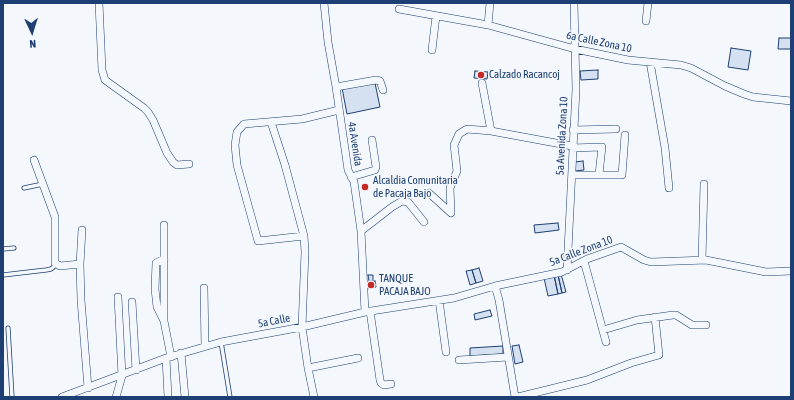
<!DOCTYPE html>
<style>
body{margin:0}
#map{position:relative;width:794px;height:400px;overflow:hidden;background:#f4f7fb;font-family:"Asap Condensed",sans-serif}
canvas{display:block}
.frame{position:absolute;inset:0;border:4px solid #1d3f73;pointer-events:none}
.north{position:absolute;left:12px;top:12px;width:40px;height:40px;-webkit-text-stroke:3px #f4f7fb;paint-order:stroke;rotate:176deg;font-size:11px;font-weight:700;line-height:16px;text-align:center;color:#1d3f73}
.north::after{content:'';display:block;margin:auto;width:14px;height:18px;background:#1d3f73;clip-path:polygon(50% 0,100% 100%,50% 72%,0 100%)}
</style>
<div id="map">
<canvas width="794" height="400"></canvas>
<div class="frame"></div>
<div class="north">N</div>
</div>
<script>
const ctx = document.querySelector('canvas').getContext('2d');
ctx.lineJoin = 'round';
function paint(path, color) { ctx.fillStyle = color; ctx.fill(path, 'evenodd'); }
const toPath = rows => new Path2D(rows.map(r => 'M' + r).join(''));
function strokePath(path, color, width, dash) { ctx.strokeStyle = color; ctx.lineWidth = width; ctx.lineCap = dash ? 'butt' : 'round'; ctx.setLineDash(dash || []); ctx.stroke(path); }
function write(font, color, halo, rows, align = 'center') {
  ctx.font = font + ' "Asap Condensed",sans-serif'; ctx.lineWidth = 3; ctx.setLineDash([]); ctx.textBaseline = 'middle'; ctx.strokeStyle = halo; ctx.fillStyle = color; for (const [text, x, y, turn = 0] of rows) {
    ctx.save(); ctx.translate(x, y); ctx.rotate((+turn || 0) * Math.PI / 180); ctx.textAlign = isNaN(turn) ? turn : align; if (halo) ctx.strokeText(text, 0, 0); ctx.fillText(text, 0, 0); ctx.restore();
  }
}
const building = toPath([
 [779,38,791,38,791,49,778,49,779,38],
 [731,48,751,51,748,70,728,67,731,48],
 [598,70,598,79,581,80,580,71,598,70],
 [475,71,488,72,487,79,474,78,475,71],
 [375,83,380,107,347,114,342,88,375,83],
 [583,161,584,170,575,171,575,162,583,161],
 [558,223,559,230,535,233,534,225,558,223],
 [479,268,483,281,476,283,472,270,479,268],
 [472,270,476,283,470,285,466,271,472,270],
 [561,274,566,292,562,293,558,275,561,274],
 [368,275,373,275,373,281,369,281,368,275],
 [554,275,558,294,548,296,544,278,554,275],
 [554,275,558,275,562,293,558,294,554,275],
 [375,281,376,287,367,289,366,283,375,281],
 [490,310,492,316,475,320,474,314,490,310],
 [519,345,523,362,515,364,512,346,519,345],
 [503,346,503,354,470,356,470,348,503,346]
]);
paint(building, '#d5e0f0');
strokePath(building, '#1d3f73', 1);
const service = toPath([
 [24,188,43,184],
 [3,249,14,248],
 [3,275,46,270,51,269,56,265],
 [8,328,12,397],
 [221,342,230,397]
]);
const minor = toPath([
 [99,3,102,70,105,80,144,108,148,112,153,120,167,153,173,162,177,165,189,164],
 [324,3,328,42,336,87,348,170,354,182,361,231,365,312],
 [399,9,488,25,575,49,628,60,681,65,691,68,725,86,744,94,753,97,791,101],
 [646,21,648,3],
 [488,25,490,3],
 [432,50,436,16],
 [650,62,665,148,669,188],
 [482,83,491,131],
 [336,87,376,80,380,81,383,90],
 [271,122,285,165,304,236,305,252,302,327,308,368,314,397],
 [573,130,616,129],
 [572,148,602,147,599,174],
 [34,160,55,217,55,263,60,266,80,264],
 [572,175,622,175,625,135],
 [351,177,375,170,376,167,372,140],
 [429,193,451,213,450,188,457,171,454,145,459,134,467,129,491,131,572,146],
 [82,230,80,264,81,300,88,388],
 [361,231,392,207,402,201,408,202,424,222],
 [304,236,258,241,237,165,235,145,237,132,244,124,302,119,339,110],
 [164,259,156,263,155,289,157,307,164,321,171,357],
 [702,260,704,184],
 [584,261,606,342],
 [567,270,576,89,574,3],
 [495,286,499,300,515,397],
 [204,288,205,346],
 [439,300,446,352],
 [132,302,136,370],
 [370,311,380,380,381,383,384,385,391,384],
 [164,319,164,225],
 [603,330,637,320,673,315,676,315,692,325,706,325],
 [181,353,185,397],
 [166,358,168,397],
 [459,360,508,357],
 [308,368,358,358],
 [62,397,166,358,221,342,302,327,365,312,454,298,495,286,562,272,587,259,621,247,644,260,651,262,706,260,766,272,791,271],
 [116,397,122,376,118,297],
 [518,397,587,380,631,363,659,355,655,317]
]);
strokePath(service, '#1d3f73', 5);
strokePath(minor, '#1d3f73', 8);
strokePath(service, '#f4f7fb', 3.5);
strokePath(minor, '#f4f7fb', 7);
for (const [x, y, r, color] of [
 [481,75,4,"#c62828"],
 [365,187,4,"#c62828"],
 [371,285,4,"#c62828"]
]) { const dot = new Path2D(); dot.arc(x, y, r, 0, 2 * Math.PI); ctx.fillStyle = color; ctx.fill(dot); strokePath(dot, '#f4f7fb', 1.5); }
write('11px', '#1d3f73', '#f4f7fb', [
 ["6a Calle Zona 10",599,42,12],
 ["5a Avenida Zona 10",562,136,-87],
 ["4a Avenida",355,144,81],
 ["5a Calle Zona 10",581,251,-21],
 ["5a Calle",274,321,-11]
]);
write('11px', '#1d3f73', '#f4f7fb', [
 ["Calzado Racancoj",489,75],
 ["Alcaldia Comunitaria",373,181],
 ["de Pacaja Bajo",373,194],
 ["TANQUE",379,279],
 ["PACAJA BAJO",379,292]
], 'left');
</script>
